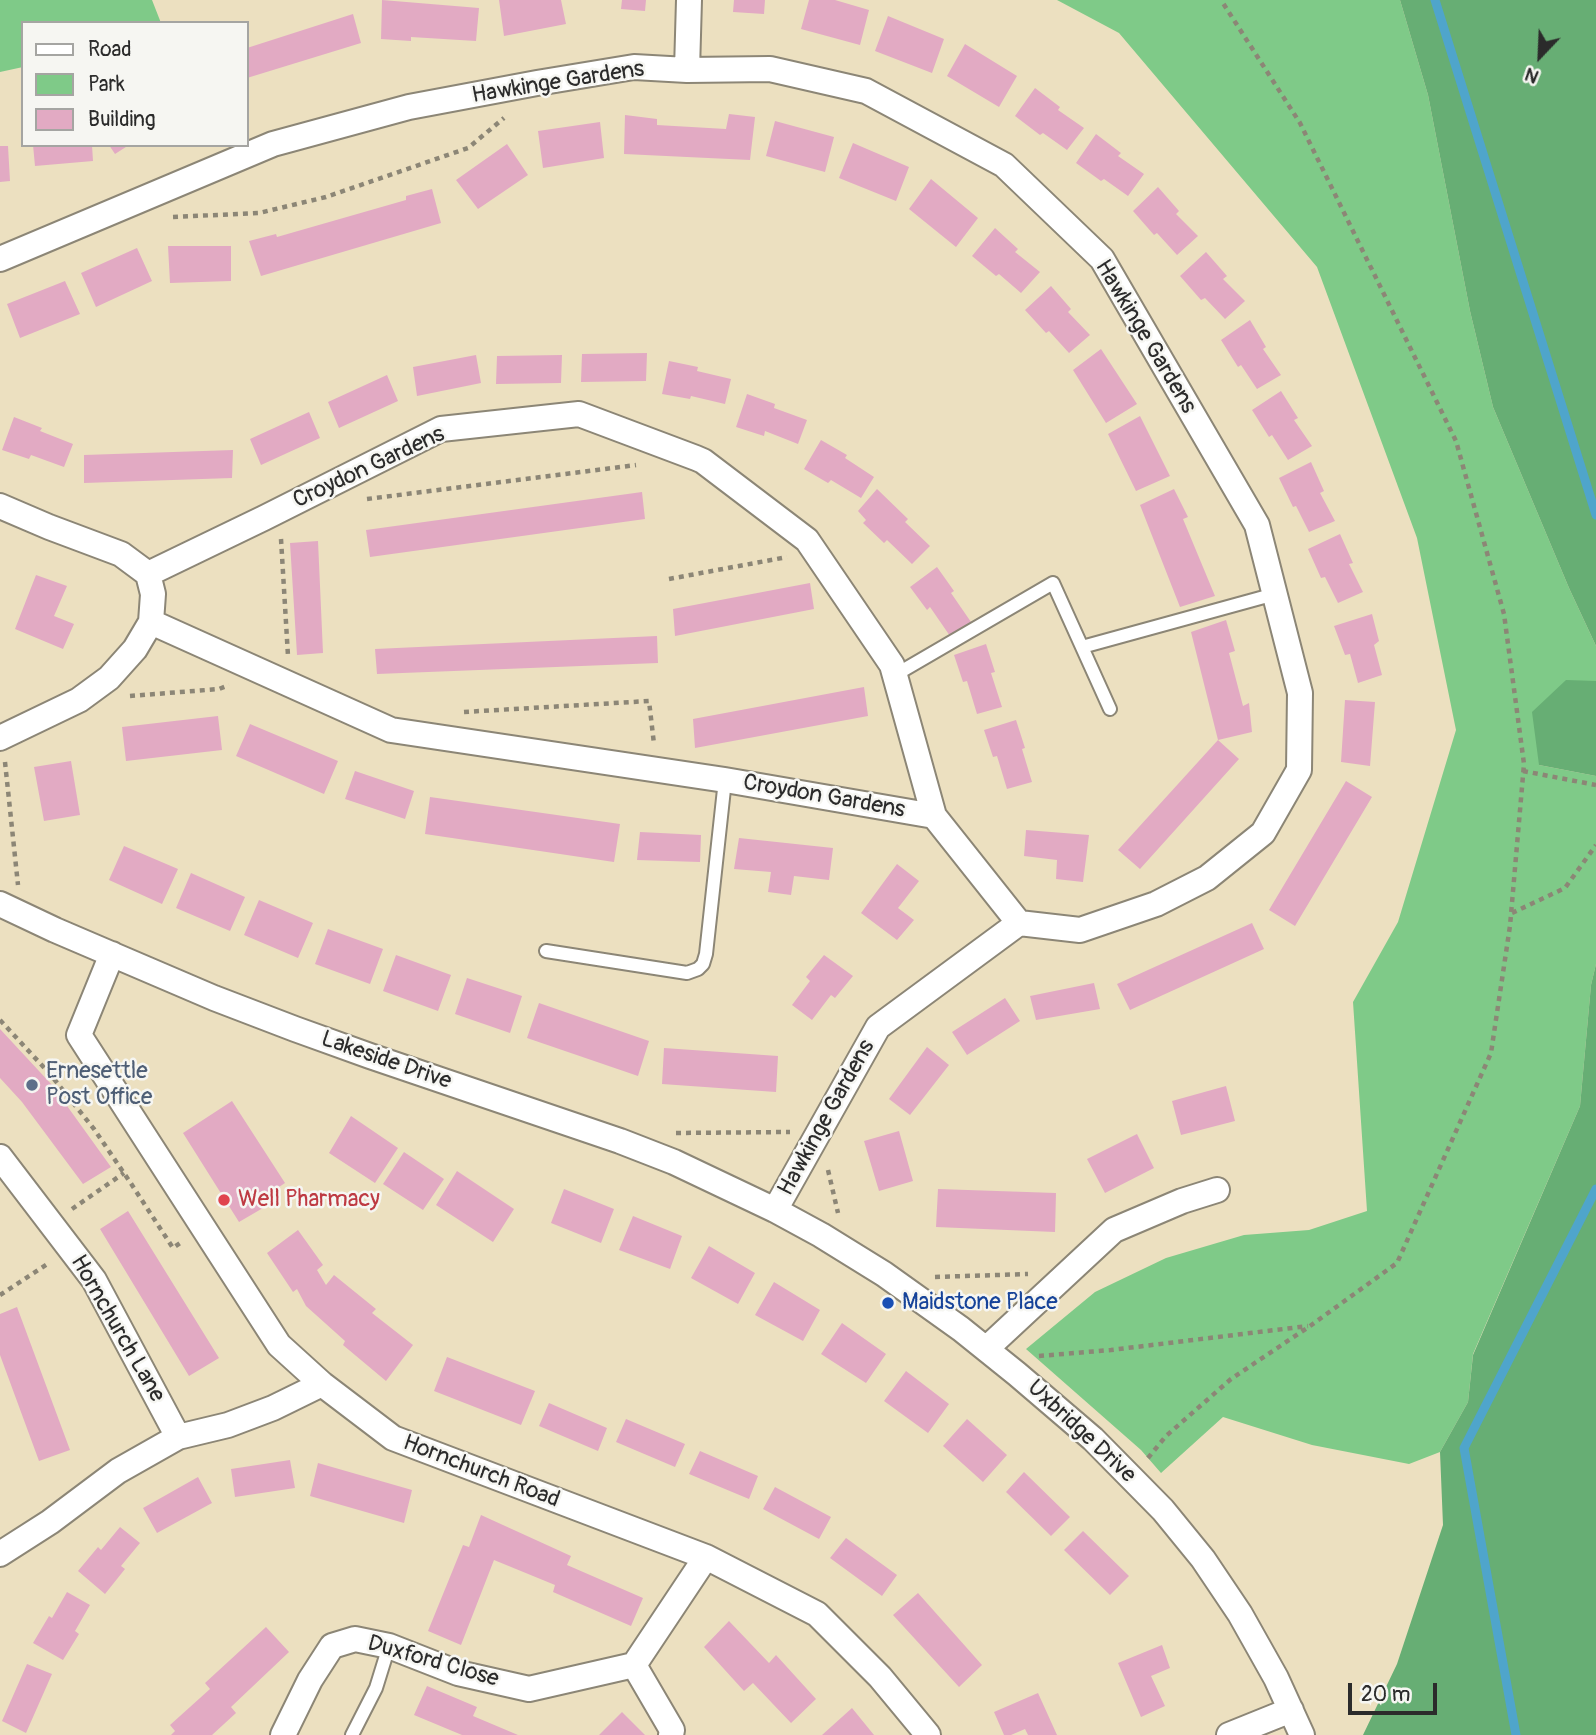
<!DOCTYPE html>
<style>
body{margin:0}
#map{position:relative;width:1596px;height:1735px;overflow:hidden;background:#ece0c0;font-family:Pangolin,sans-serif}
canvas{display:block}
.legend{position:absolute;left:21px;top:21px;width:228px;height:126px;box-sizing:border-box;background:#f6f6f2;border:2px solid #a5a5a2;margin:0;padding:9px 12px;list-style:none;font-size:21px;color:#2b2b2b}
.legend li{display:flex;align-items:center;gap:14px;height:35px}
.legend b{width:35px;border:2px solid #a5a5a2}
.north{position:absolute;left:1505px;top:21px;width:70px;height:70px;-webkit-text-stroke:5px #f6f6f2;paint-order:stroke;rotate:203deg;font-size:19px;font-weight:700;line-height:28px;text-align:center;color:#2b2b2b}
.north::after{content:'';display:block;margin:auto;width:24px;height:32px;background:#2b2b2b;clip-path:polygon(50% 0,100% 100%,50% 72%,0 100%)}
.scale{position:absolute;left:1348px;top:1683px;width:89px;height:32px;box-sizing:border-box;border:4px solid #2b2b2b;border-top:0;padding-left:9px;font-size:21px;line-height:24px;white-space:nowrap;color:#2b2b2b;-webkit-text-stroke:5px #f6f6f2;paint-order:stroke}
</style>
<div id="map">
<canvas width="1596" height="1735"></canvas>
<ul class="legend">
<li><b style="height:9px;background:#fff"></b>Road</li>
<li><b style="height:19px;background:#7fca88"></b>Park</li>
<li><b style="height:19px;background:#e2aac3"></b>Building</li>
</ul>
<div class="north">N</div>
<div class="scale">20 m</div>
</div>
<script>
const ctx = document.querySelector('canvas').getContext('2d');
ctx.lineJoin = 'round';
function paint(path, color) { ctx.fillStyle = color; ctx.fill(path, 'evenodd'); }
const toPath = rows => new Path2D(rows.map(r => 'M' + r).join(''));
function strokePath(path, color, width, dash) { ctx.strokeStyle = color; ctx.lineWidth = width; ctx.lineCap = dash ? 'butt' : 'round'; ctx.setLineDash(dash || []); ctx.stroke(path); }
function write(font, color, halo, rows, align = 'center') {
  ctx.font = font + ' Pangolin,sans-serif'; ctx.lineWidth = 5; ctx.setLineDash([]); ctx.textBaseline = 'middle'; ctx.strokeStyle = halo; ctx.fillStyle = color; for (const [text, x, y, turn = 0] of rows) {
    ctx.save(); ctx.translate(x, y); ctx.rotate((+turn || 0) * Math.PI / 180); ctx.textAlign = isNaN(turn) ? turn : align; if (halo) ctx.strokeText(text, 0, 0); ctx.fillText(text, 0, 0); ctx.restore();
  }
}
paint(toPath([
 [0,0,152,0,161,23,23,23,23,67,0,72],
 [1057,0,1400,0,1428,95,1470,311,1493,407,1569,588,1596,646,1596,681,1566,681,1539,765,1596,776,1596,964,1591,985,1580,1106,1473,1354,1468,1402,1440,1452,1409,1464,1312,1445,1223,1417,1161,1473,1141,1450,1026,1349,1095,1292,1166,1258,1244,1235,1309,1230,1367,1211,1353,1002,1398,922,1456,730,1417,538,1317,267,1119,33]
]), '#7fca88');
paint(toPath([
 [1400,0,1596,0,1596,646,1569,588,1493,407,1470,311,1428,95],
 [1566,680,1596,681,1596,776,1539,765,1532,712],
 [1596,964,1596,1735,1363,1735,1397,1664,1443,1525,1440,1452,1468,1402,1473,1355,1580,1106,1591,985]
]), '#67ae74');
strokePath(toPath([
 [1435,0,1596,515],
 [1516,1735,1464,1448,1596,1189]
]), '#4fa5cb', 9);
paint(toPath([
 [382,0,479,8,476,41,411,37,411,41,381,39],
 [499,0,561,0,566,24,504,36],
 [622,0,646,0,645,11,621,9],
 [734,0,765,0,764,14,733,12],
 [809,0,835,0,869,10,860,45,801,29],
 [353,14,361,43,247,78,247,48],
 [888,16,944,39,932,73,875,51],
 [965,44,1017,76,999,107,947,76],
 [1035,88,1060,107,1058,110,1084,128,1067,150,1043,133,1040,135,1015,116],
 [729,114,755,117,750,160,624,154,625,115,657,119,657,125,726,129],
 [775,121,834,137,825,172,766,156],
 [600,122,604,158,543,168,538,131],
 [1096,134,1121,153,1118,156,1144,174,1128,196,1104,179,1101,181,1076,163],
 [853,143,909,167,896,201,839,178],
 [507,144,528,175,478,209,456,180],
 [33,145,92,145,93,161,35,166],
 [109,145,129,145,115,154],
 [0,146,8,146,10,181,0,182],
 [931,179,978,218,956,247,909,209],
 [1158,187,1179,211,1176,214,1198,236,1177,255,1157,233,1154,235,1133,211],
 [432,189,441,223,261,276,249,241,276,234,277,237,406,200,406,196],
 [995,228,1018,249,1015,252,1040,272,1021,293,999,274,996,276,972,256],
 [168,246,231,246,231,281,170,283],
 [137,248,152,281,96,307,81,273],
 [1206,252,1227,276,1223,279,1245,301,1225,319,1205,298,1201,300,1180,276],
 [65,281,80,314,20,338,7,304],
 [1051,286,1071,309,1068,312,1090,335,1069,353,1049,331,1046,333,1025,310],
 [1250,320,1266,347,1263,349,1281,375,1257,389,1241,365,1238,367,1221,340],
 [1101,349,1137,404,1106,423,1073,370],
 [647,353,646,381,581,382,582,354],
 [476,355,481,383,417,396,413,367],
 [562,355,561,383,496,384,497,356],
 [669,361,698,367,697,371,731,379,725,404,691,396,690,399,662,394],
 [387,375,398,401,339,428,328,402],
 [1281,391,1298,418,1294,420,1312,446,1288,460,1272,435,1269,437,1252,410],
 [747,394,775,404,774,408,807,420,798,444,765,431,764,436,736,427],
 [309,412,320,438,261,465,250,439],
 [1140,416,1170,476,1136,491,1108,434],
 [14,417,42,428,40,431,73,444,64,467,31,455,29,459,2,450],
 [821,440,847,455,845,458,874,477,861,498,831,480,828,483,804,469],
 [233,450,232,478,84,483,84,455],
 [1311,462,1324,491,1320,493,1335,521,1309,532,1296,506,1293,507,1279,478],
 [877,489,908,519,905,522,930,546,912,564,887,540,884,543,863,523,866,520,858,511],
 [1174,489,1188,517,1183,519,1215,596,1180,607,1140,505],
 [642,492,645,519,370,557,366,530],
 [1340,534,1353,563,1349,564,1363,592,1338,603,1325,577,1321,578,1308,549],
 [318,541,323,653,297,655,290,543],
 [937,567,954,591,951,593,971,622,950,636,930,607,927,610,910,587],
 [36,575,67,586,54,616,74,624,63,649,15,629],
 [810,583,814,609,675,636,673,609],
 [1372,614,1379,641,1374,645,1382,675,1358,683,1350,654,1345,655,1334,626],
 [1226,620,1235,651,1229,653,1243,706,1249,703,1252,732,1218,740,1191,632],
 [657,636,658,663,377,674,375,649],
 [986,644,995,672,991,673,1002,707,977,714,967,681,963,682,954,655],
 [864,687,868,716,695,748,693,719],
 [1345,700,1375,702,1370,766,1341,762],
 [218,716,222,750,126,761,122,727],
 [1016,720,1025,748,1022,749,1032,782,1007,789,997,756,993,757,984,730],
 [250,724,338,761,324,794,236,756],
 [1218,740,1239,759,1140,869,1118,850],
 [71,761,80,815,44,821,34,767],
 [355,771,414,791,405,819,345,799],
 [1346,781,1372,797,1295,926,1269,910],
 [430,797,620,824,614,862,425,834],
 [1026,830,1089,835,1083,882,1056,879,1057,860,1024,856],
 [640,832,701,835,700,862,637,860],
 [739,838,833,848,829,880,794,876,791,895,768,892,771,872,734,869],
 [124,846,178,869,162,904,109,880],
 [897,864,919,881,898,908,914,920,897,940,861,913],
 [191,873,245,897,230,931,176,908],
 [259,900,313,923,298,958,244,935],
 [1252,923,1264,949,1130,1010,1117,984],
 [328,929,383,949,370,984,315,964],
 [396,955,451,975,438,1011,383,991],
 [824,955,853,976,835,998,831,995,812,1020,792,1005,810,981,806,977],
 [467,978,522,996,510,1033,455,1014],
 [1094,983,1100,1009,1036,1020,1030,996],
 [1005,998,1020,1021,967,1055,952,1032],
 [539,1003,649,1041,638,1076,527,1038],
 [0,1029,52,1085,111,1167,83,1184,22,1102,0,1078],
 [927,1047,949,1065,910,1115,889,1099],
 [664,1048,778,1056,776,1092,662,1084],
 [1226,1086,1235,1121,1181,1135,1172,1101],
 [232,1101,285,1183,258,1201,263,1208,239,1222,183,1133],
 [351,1116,398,1148,375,1183,329,1153],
 [899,1131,913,1181,879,1191,864,1141],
 [1137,1134,1154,1168,1105,1193,1087,1159],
 [404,1152,444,1179,423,1210,383,1184],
 [457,1171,514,1209,493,1242,436,1205],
 [564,1189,614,1209,601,1243,551,1223],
 [938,1189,1056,1193,1055,1232,936,1227],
 [128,1211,219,1358,189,1376,100,1229],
 [633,1216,682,1236,670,1269,619,1250],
 [298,1230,323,1265,317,1270,326,1285,334,1275,376,1309,372,1313,413,1345,386,1381,343,1345,345,1341,306,1306,297,1289,293,1292,267,1253],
 [709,1246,755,1273,738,1304,691,1278],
 [774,1282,820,1310,803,1341,755,1315],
 [17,1307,70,1450,39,1461,0,1355,0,1314],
 [842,1323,886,1354,866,1383,821,1354],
 [447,1357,535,1391,521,1425,434,1391],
 [906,1371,949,1404,928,1433,884,1401],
 [549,1403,607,1428,598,1451,539,1426],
 [626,1419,685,1444,675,1467,616,1442],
 [967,1419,1007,1455,983,1482,943,1446],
 [700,1451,758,1476,749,1499,689,1474],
 [290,1460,295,1488,235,1497,231,1469],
 [318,1463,412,1490,404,1523,310,1496],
 [1024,1472,1070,1517,1051,1536,1006,1492],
 [198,1477,212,1503,157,1533,143,1508],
 [775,1487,831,1517,819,1539,763,1509],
 [481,1515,571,1556,567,1565,643,1598,631,1626,553,1592,555,1585,494,1560,461,1645,428,1631,463,1545,469,1547],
 [120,1527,140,1543,121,1566,125,1569,105,1594,78,1571,98,1547,101,1550],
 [1083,1531,1129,1576,1110,1595,1064,1550],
 [846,1538,897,1575,882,1596,830,1558],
 [67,1592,90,1605,75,1631,79,1634,63,1660,33,1643,49,1616,52,1618],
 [918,1593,982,1665,959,1687,893,1615],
 [729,1621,769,1663,776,1655,816,1699,791,1723,753,1683,744,1691,704,1647],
 [266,1627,289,1652,231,1707,236,1713,212,1735,171,1735,175,1731,170,1725,210,1689,205,1683],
 [1162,1645,1170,1668,1151,1676,1165,1706,1141,1717,1118,1663],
 [27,1664,52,1674,26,1733,2,1721],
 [427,1686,477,1707,473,1716,518,1735,462,1735,414,1715],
 [1038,1693,1057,1735,1028,1735,1025,1729,1011,1735,1004,1735,994,1712],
 [852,1708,874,1735,822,1735],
 [622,1712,645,1735,599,1735]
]), '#e2aac3');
const service = toPath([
 [1082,647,1275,594],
 [895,675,1053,583,1110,709],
 [546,951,687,973,698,969,703,964,706,954,725,780],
 [352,1735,376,1688,389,1646]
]);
const minor = toPath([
 [687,70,689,0],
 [0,259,273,144,409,107,537,83,634,67,687,70,770,69,866,91,1004,165,1102,259,1257,525,1300,693,1299,770,1263,833,1207,878,1156,904,1080,930,1019,923,878,1027,775,1210],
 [0,506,49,527,121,554,148,574,153,594,151,622,135,649,109,678,79,700,0,738],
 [148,574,264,518,441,429,579,414,696,458,703,461,807,540,892,665,934,816,1019,923],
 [151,622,391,730,725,780,934,816],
 [0,904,55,930,214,998,295,1029,370,1056,620,1141,674,1162,775,1210,821,1235,884,1274,961,1329,1017,1374,1093,1439,1163,1510,1203,1559,1240,1614,1276,1678,1302,1735],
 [112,954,79,1035,279,1345,322,1384,393,1438,706,1557,817,1614,880,1677,928,1735],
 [0,1157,94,1280,178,1437],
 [986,1349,1114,1230,1182,1201,1217,1190],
 [0,1554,50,1522,118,1471,178,1437,228,1425,273,1408,322,1384],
 [634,1665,706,1557],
 [283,1735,310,1680,332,1646,355,1639,389,1646,458,1673,529,1689,634,1665,672,1730,671,1735],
 [1229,1735,1291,1710]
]);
strokePath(service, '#8c8676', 16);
strokePath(minor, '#8c8676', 28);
strokePath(toPath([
 [173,217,259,213,326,197,468,148,504,118],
 [367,499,636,465],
 [281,539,288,656],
 [669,579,787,557],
 [130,696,219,689,229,685],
 [464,712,649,701,654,744],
 [5,762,18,885],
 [1523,771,1596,785],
 [1512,913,1565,888,1596,845],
 [0,1020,50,1074,94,1129,130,1182,173,1248,183,1241],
 [676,1133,790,1132],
 [828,1170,838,1213],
 [72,1209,124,1173],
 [935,1277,1028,1274],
 [0,1295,49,1263],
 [1039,1356,1111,1350,1308,1326],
 [1148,1458,1166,1436,1231,1379,1310,1326,1397,1263,1491,1053,1510,926,1524,764,1504,614,1456,441,1300,123,1221,0]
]), '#8c8676', 4.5, [5, 5]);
strokePath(service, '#fff', 12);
strokePath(minor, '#fff', 24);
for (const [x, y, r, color] of [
 [32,1085,7,"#5c6f8a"],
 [224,1200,7,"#e0444e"],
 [888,1303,7,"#1a4fb4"]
]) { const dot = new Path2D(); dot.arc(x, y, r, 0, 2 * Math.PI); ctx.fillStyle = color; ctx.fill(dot); strokePath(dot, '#f6f6f2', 2.5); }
write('23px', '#2b2b2b', '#f6f6f2', [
 ["Hawkinge Gardens",558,83,-9],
 ["Hawkinge Gardens",1145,337,59],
 ["Croydon Gardens",369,468,-25],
 ["Croydon Gardens",824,797,10],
 ["Lakeside Drive",386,1061,19],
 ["Hawkinge Gardens",827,1118,-61],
 ["Hornchurch Lane",117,1329,60],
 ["Uxbridge Drive",1081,1432,43],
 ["Hornchurch Road",481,1472,21],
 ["Duxford Close",433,1662,16]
]);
write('23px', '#4e5e75', '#f6f6f2', [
 ["Ernesettle",46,1072],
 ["Post Office",46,1098]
], 'left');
write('23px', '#be3a42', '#f6f6f2', [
 ["Well Pharmacy",238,1200]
], 'left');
write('23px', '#164399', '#f6f6f2', [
 ["Maidstone Place",902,1303]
], 'left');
</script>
